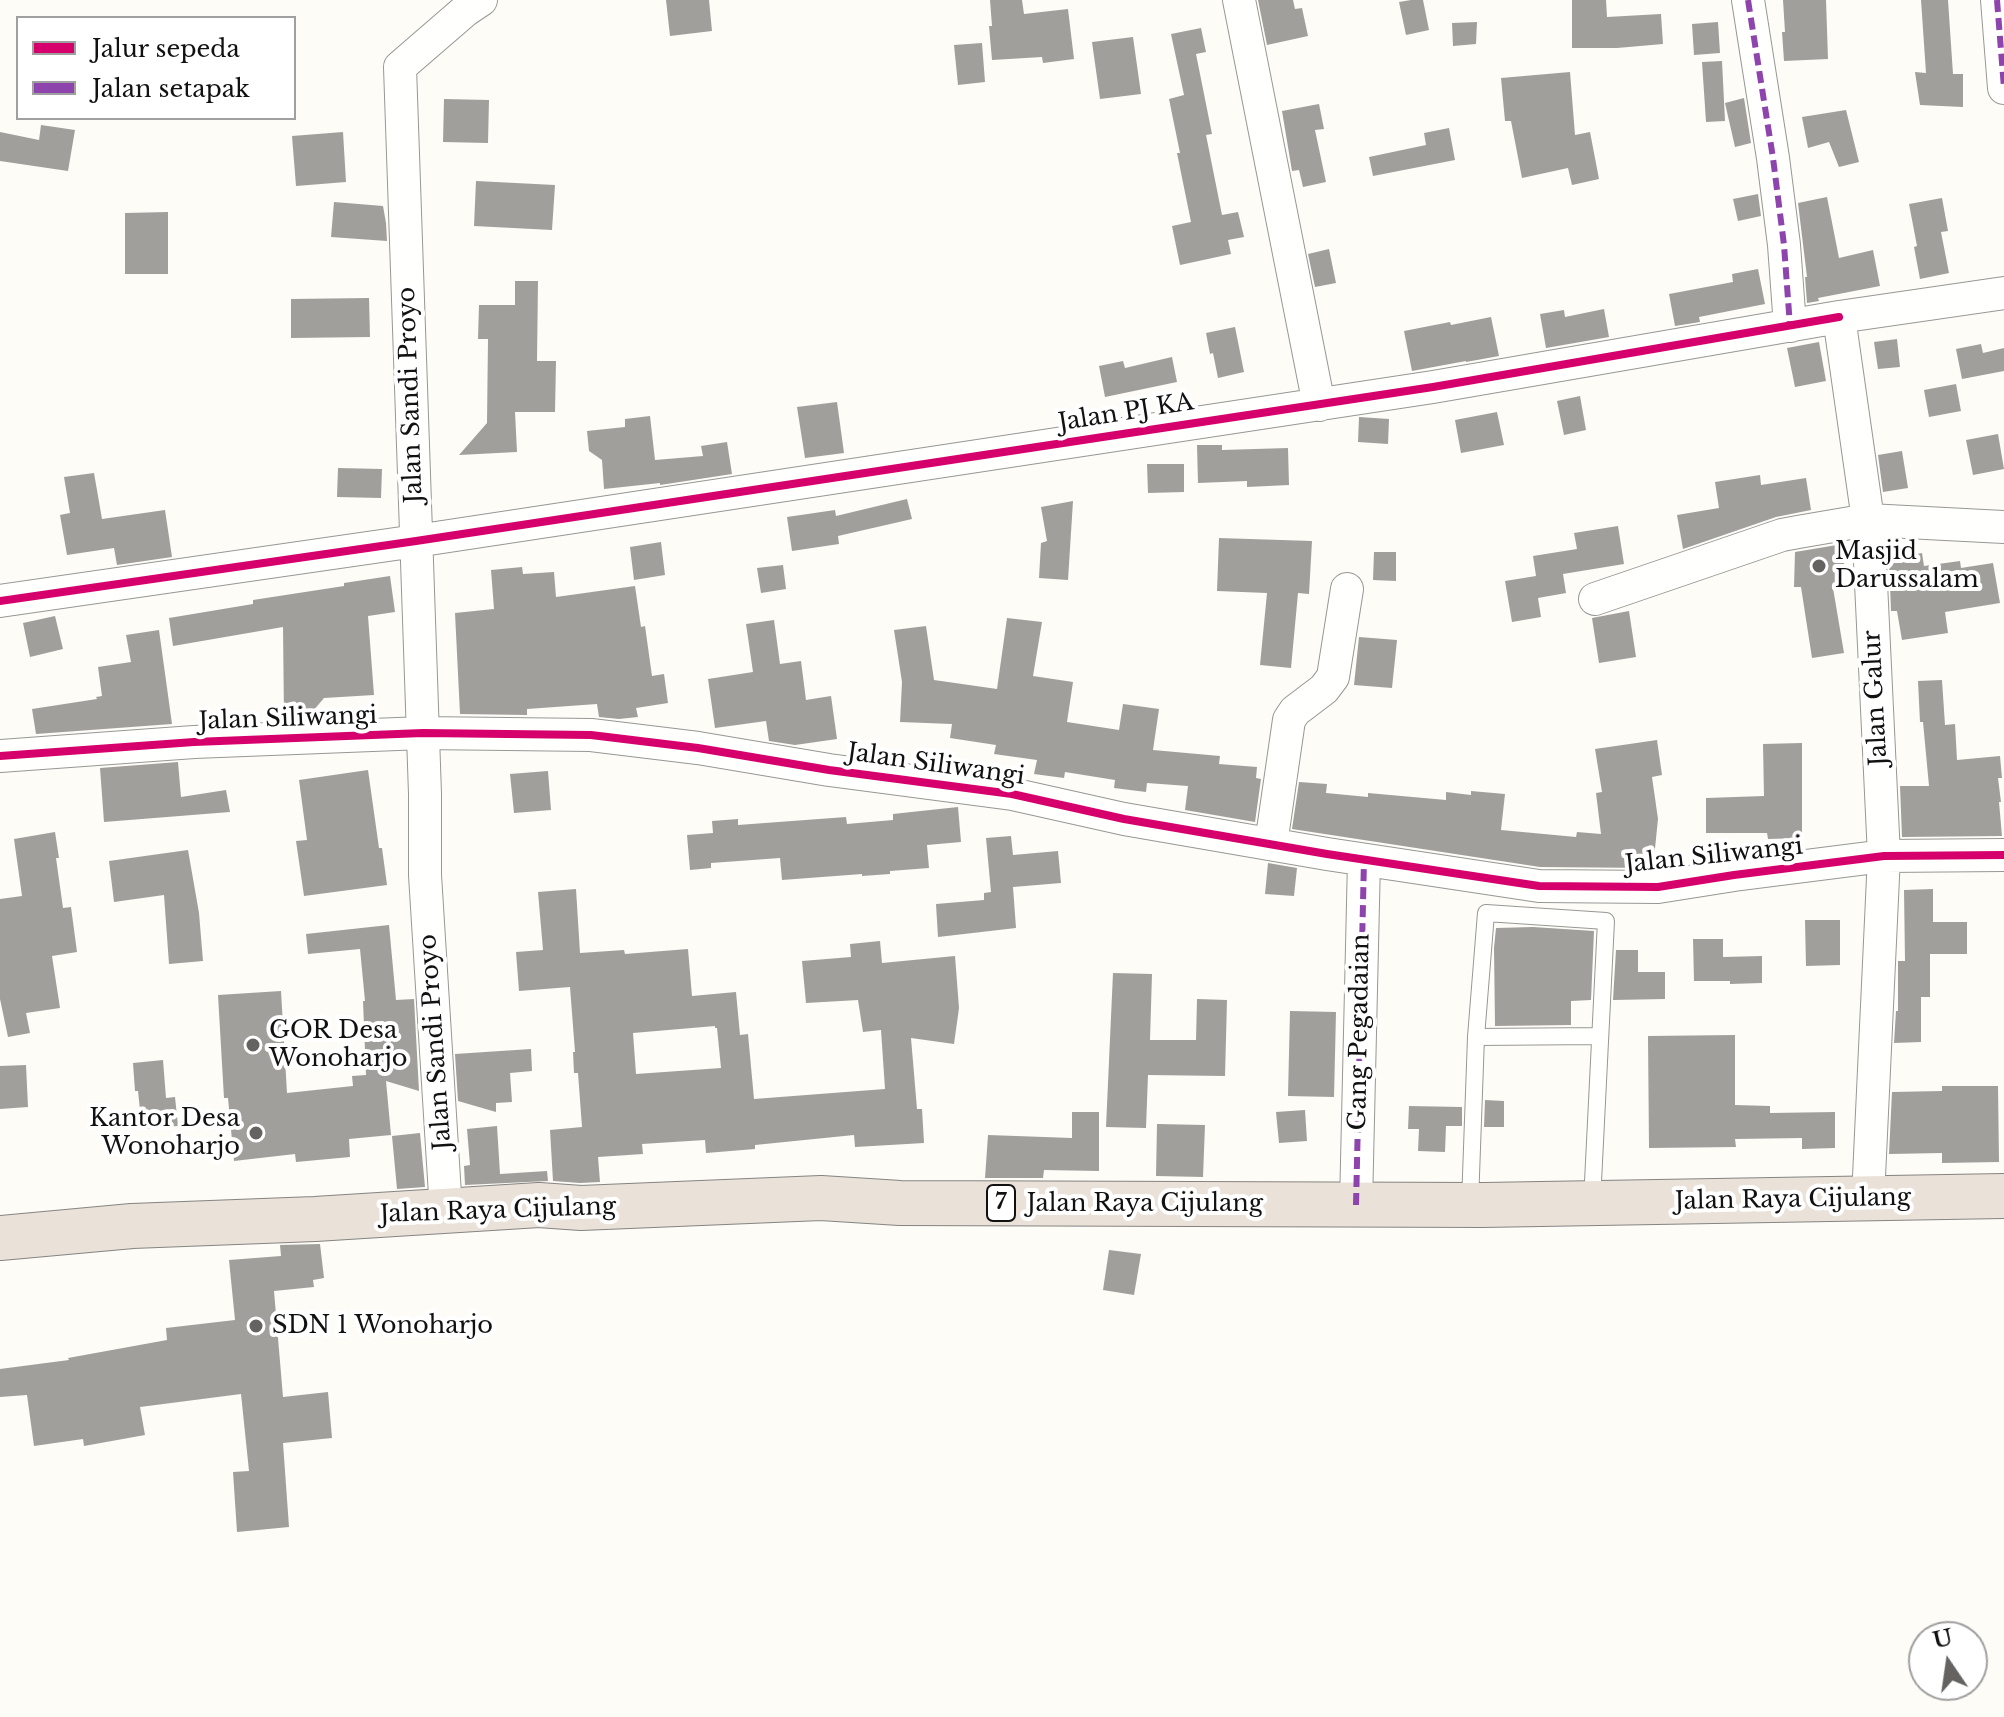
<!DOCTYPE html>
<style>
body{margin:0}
#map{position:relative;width:2004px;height:1717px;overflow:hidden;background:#fdfcf7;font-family:"Libre Baskerville",serif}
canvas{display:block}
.legend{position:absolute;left:16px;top:16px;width:280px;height:104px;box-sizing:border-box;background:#fff;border:2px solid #a0a0a0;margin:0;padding:10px 14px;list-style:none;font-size:24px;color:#111}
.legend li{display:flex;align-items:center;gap:16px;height:40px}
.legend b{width:40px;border:2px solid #a0a0a0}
.north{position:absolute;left:1908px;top:1621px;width:80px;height:80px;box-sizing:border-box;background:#fff;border:2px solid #a0a0a0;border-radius:50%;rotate:347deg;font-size:22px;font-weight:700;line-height:32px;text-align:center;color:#111}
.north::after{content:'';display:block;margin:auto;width:28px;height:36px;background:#646362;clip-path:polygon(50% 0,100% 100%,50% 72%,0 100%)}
</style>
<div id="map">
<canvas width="2004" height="1717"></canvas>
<ul class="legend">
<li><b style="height:10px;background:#d6006c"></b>Jalur sepeda</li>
<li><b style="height:10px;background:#8e44ad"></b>Jalan setapak</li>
</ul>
<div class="north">U</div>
</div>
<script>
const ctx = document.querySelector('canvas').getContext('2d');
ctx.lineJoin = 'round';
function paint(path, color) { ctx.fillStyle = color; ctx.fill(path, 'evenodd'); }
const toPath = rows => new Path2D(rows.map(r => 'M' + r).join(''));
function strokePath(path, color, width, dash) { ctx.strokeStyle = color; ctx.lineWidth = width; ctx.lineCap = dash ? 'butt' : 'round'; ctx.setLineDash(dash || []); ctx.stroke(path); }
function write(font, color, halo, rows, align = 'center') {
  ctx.font = font + ' "Libre Baskerville",serif'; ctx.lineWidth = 8; ctx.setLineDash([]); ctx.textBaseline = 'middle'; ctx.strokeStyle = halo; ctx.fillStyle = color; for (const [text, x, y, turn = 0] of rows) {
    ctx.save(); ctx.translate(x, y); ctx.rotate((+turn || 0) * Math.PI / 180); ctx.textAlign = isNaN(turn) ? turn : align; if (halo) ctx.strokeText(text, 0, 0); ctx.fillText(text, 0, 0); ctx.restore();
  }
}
paint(toPath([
 [666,0,709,0,712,31,670,36],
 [990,0,1022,0,1024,14,1068,9,1074,59,1043,63,1042,57,992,60,989,26,992,26],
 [1258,0,1293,0,1295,9,1302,8,1308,36,1267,45],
 [1411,0,1423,0,1429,30,1406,35,1399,2],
 [1572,0,1606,0,1607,17,1661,14,1663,44,1617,48,1572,48],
 [1783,0,1826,0,1828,59,1784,61,1782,32,1785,32],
 [1921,0,1948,0,1953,74,1963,74,1963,107,1920,105,1915,72,1926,73],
 [1477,22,1476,44,1453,46,1452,23],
 [1718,22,1720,53,1694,55,1692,24],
 [1201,28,1206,52,1196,54,1212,134,1206,135,1222,215,1238,212,1244,237,1228,240,1231,254,1180,265,1172,226,1191,222,1177,153,1180,153,1169,99,1184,95,1171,34],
 [1133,37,1141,94,1100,99,1092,42],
 [982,43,985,82,958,85,954,45],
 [1722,61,1725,121,1706,122,1702,62],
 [1570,72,1575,135,1590,132,1599,179,1572,185,1568,168,1522,178,1511,121,1505,121,1501,78],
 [1744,98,1751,143,1735,147,1725,103],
 [444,99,489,100,488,143,443,142],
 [1319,104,1324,129,1315,130,1326,182,1303,187,1299,170,1292,171,1282,111],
 [1846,110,1859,162,1839,167,1829,142,1808,148,1802,117],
 [41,125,75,130,68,171,0,161,0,132,39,140],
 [1449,128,1455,160,1373,176,1369,157,1426,145,1424,133],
 [343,132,346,182,296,186,292,136],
 [476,181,555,185,552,230,474,226],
 [1758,194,1761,216,1738,221,1733,199],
 [1827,197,1839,258,1873,250,1880,286,1818,298,1819,301,1807,303,1805,277,1807,277,1798,203],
 [1942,198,1948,231,1941,232,1949,273,1920,279,1914,247,1917,246,1909,204],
 [334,202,383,206,386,223,387,241,331,237],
 [168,212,168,274,125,274,125,213],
 [1329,249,1336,283,1315,287,1308,254],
 [1758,269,1765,304,1699,317,1700,322,1675,326,1669,294,1733,282,1732,274],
 [515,281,538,281,537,361,556,361,555,412,515,412,517,452,459,455,487,423,488,339,478,339,479,305,515,305],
 [369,298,370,337,291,338,291,299],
 [1604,309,1609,337,1546,348,1540,314,1564,310,1565,317],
 [1491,317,1499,356,1466,362,1466,361,1412,371,1404,331,1450,322,1451,325],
 [1235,327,1244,372,1218,378,1213,353,1210,354,1206,333],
 [1897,339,1900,367,1878,369,1874,342],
 [1819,342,1826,381,1795,387,1787,348],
 [1981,344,1983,353,2004,348,2004,371,1962,379,1956,349],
 [1172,357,1177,382,1105,397,1099,366,1123,361,1125,368],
 [1956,384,1961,411,1929,417,1924,390],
 [1580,396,1586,430,1564,435,1557,401],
 [837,402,844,453,805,458,797,407],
 [1497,412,1504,445,1461,453,1455,420],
 [650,416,655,460,703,456,701,446,727,442,732,474,660,485,660,483,604,489,602,460,589,451,587,431,625,427,625,419],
 [1359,417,1389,419,1388,444,1358,442],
 [1998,434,2004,469,1973,475,1966,440],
 [1197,445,1222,445,1222,450,1288,448,1289,485,1247,487,1247,481,1198,483],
 [1902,451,1908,488,1883,492,1878,455],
 [1147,464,1184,464,1184,492,1148,493],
 [338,468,382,469,381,498,337,497],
 [94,473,102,519,165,510,172,557,117,565,114,548,67,555,60,515,70,513,64,477],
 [1760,475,1761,485,1806,478,1811,510,1776,517,1683,549,1677,515,1719,508,1715,482],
 [907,499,912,519,838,536,839,544,792,551,787,517,835,510,836,516],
 [1073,501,1068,580,1039,578,1041,543,1047,541,1041,507],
 [1618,526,1624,564,1563,574,1566,593,1538,598,1541,617,1512,622,1505,581,1536,576,1533,556,1577,549,1574,533],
 [1219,538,1312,541,1309,594,1298,593,1291,668,1260,665,1267,593,1217,591],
 [661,542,665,575,634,580,630,547],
 [1837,545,1845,545,1843,588,1833,588,1844,653,1812,658,1801,587,1794,587,1795,552],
 [1374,552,1396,552,1396,581,1373,580],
 [1922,553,1924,566,1960,561,1961,568,1993,563,2000,603,1945,612,1948,633,1902,640,1897,611,1891,611,1889,559],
 [783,565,786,589,761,593,757,568],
 [522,567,523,574,554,572,556,597,635,586,641,627,645,626,652,676,664,674,668,703,636,708,638,717,619,719,599,717,597,704,527,709,527,715,460,714,455,613,494,609,491,570],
 [390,576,395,612,368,616,374,695,324,698,308,717,284,718,283,627,173,646,169,618,253,604,253,600,344,586,344,583],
 [1629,611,1636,657,1599,663,1592,618],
 [55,616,63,649,30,657,23,623],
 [1007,618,1042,622,1033,676,1073,682,1067,722,1119,730,1123,704,1159,709,1153,750,1220,756,1219,764,1257,767,1256,778,1261,779,1255,822,1185,810,1188,786,1147,783,1146,792,1114,788,1115,780,1065,772,1064,778,1034,774,1037,760,994,754,996,745,950,738,952,724,900,722,902,682,894,630,926,626,934,680,997,689],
 [774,620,780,664,801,661,806,700,831,696,837,739,795,745,769,741,766,721,715,728,708,679,753,672,746,624],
 [159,630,172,724,36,734,32,709,97,699,96,697,102,696,98,667,131,662,126,635],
 [1359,637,1397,640,1392,688,1354,685],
 [1942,680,1945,725,1955,724,1957,760,2000,756,2002,778,1998,778,2001,802,1999,802,2002,836,1902,837,1900,786,1929,786,1923,722,1920,722,1918,681],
 [1657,740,1662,775,1652,777,1658,819,1653,868,1540,867,1292,829,1299,782,1327,784,1326,793,1368,797,1368,793,1446,800,1446,792,1471,795,1471,791,1505,794,1501,830,1576,837,1577,832,1601,834,1596,793,1602,792,1595,749],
 [1802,743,1802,838,1768,839,1767,833,1706,833,1706,798,1764,796,1763,744],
 [178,762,181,797,226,790,230,812,104,822,100,768],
 [368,770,379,848,382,848,387,885,304,896,296,841,307,840,299,780],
 [548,771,551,810,514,813,510,774],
 [958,807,961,842,927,845,929,868,890,871,890,874,862,876,862,874,782,880,780,858,711,863,711,868,690,870,687,835,713,833,712,821,738,819,738,825,846,817,847,824,893,820,893,814],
 [55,832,59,858,56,858,63,908,71,907,77,952,52,956,60,1008,26,1013,30,1033,8,1037,0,999,0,899,22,896,14,839],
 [1011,836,1013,855,1058,851,1061,883,1013,887,1016,928,938,937,936,904,984,900,984,893,991,892,986,838],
 [188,850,199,913,203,961,169,964,164,895,114,902,109,861],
 [1268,863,1297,868,1294,896,1265,894],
 [576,889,580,953,624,950,625,954,688,949,692,996,736,992,740,1035,748,1034,754,1099,885,1089,881,1030,863,1032,858,1000,806,1003,802,961,851,957,850,944,880,941,882,963,955,956,959,1008,954,1044,911,1038,917,1109,922,1109,924,1143,855,1147,854,1135,755,1145,755,1149,706,1153,705,1140,642,1144,643,1154,598,1157,600,1182,580,1183,553,1181,550,1130,582,1127,578,1073,574,1073,573,1052,575,1052,570,987,519,991,516,952,543,950,538,892],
 [715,1026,715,1028,717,1028,721,1068,636,1074,633,1033],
 [1933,889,1933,922,1967,922,1967,954,1930,954,1930,997,1921,997,1921,1042,1894,1043,1896,1011,1898,1011,1898,961,1905,961,1904,890],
 [1805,920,1840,920,1840,965,1806,966],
 [389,925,396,1000,414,999,419,1091,386,1081,391,1135,349,1139,350,1157,296,1162,295,1154,234,1161,228,1098,224,1098,218,995,281,991,287,1093,353,1086,352,1076,366,1075,363,1001,365,1001,360,949,308,954,306,934],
 [1533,927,1594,931,1591,1000,1571,1001,1571,1025,1495,1026,1494,948,1496,928],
 [1693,939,1723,939,1723,957,1762,956,1762,983,1730,984,1730,981,1694,981],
 [1616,950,1638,950,1638,972,1665,972,1665,999,1613,1000],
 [1113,973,1152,974,1150,1040,1196,1040,1197,999,1227,1000,1225,1076,1148,1075,1146,1128,1106,1127],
 [1290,1011,1336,1012,1334,1097,1288,1096],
 [1735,1035,1735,1105,1770,1106,1770,1113,1835,1112,1835,1148,1802,1149,1802,1138,1735,1139,1736,1147,1649,1148,1648,1036],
 [531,1049,532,1071,510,1073,512,1102,496,1103,496,1112,458,1101,455,1054],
 [163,1060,166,1098,175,1097,178,1126,142,1129,138,1091,135,1091,133,1063],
 [26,1065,28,1107,0,1109,0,1066],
 [1942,1086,1998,1086,1999,1162,1942,1163,1942,1153,1889,1154,1892,1092,1942,1091],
 [1485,1100,1504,1101,1504,1127,1484,1127],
 [1409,1106,1462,1107,1462,1126,1446,1126,1445,1152,1418,1151,1419,1129,1408,1129],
 [1305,1110,1307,1141,1279,1143,1276,1112],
 [1072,1112,1099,1112,1099,1171,1044,1170,1043,1178,985,1178,988,1135,1072,1138],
 [1157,1124,1205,1125,1203,1177,1156,1176],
 [497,1126,500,1174,547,1171,548,1181,465,1185,464,1166,470,1165,467,1129],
 [420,1133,425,1187,397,1189,392,1136],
 [320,1244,324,1278,313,1280,314,1287,274,1291,283,1397,328,1392,332,1438,283,1443,289,1527,237,1532,233,1472,249,1471,241,1394,140,1407,145,1435,84,1446,83,1439,34,1446,27,1395,0,1397,0,1369,69,1360,68,1358,167,1340,166,1328,235,1320,229,1260,281,1256,280,1245],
 [1109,1250,1141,1254,1134,1295,1103,1290]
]), '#a19f9c');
const lane = toPath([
 [1476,1037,1486,913,1606,921,1592,1202],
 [1470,1203,1476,1037,1600,1036]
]);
const street = toPath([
 [1239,0,1319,405],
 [1748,0,1773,158,1784,245,1790,326],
 [1997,0,2004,88],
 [1595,599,1782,535,1798,532,1868,520,2004,527],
 [0,601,416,541,1433,387,1839,317],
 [0,756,194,742,423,733,591,735,698,748,829,770,1012,794,1124,819,1327,854,1539,886,1658,887,1734,875,1884,856,2004,855],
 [1271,844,1289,720,1295,711,1324,689,1333,677,1347,589],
 [1868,1198,1884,856,1868,520,1839,317,2004,293],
 [1356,1205,1364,860],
 [446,1211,425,875,425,794,400,67,466,10,481,0]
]);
const highway = toPath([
 [0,1238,132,1226,315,1219,539,1205,581,1208,821,1198,900,1203,1483,1205,2004,1196]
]);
strokePath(lane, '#979795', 18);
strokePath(street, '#979795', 34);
strokePath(highway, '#858482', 46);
strokePath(lane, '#fffffe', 16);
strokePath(street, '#fffffe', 32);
strokePath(highway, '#eae1d8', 44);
strokePath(toPath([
 [1748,0,1773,158,1784,245,1790,326],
 [1997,0,2004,88],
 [1356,1205,1364,860]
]), '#8e44ad', 6, [12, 6]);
strokePath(toPath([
 [0,601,416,541,1433,387,1839,317],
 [0,756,194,742,423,733,591,735,698,748,829,770,1012,794,1124,819,1327,854,1539,886,1658,887,1734,875,1884,856,2004,855]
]), '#d6006c', 8);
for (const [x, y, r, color] of [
 [1819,566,8,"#646362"],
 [253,1045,8,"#646362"],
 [256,1133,8,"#646362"],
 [256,1326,8,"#646362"]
]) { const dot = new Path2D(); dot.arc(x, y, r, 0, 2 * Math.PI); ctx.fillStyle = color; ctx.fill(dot); strokePath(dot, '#fff', 3); }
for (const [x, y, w] of [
 [1001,1203,28]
]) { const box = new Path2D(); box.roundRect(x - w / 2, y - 18, w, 36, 6); ctx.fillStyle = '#fff'; ctx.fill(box); strokePath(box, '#111', 2); }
write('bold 22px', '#111', null, [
 ["7",1001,1203]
]);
write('24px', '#111', '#fff', [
 ["Jalan Sandi Proyo",411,395,-92],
 ["Jalan PJ KA",1126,413,-9],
 ["Jalan Galur",1876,698,-93],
 ["Jalan Siliwangi",288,719,-2],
 ["Jalan Siliwangi",936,765,8],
 ["Jalan Siliwangi",1714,856,-6],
 ["Gang Pegadaian",1360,1032,-89],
 ["Jalan Sandi Proyo",436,1042,-94],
 ["Jalan Raya Cijulang",1793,1200,-1],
 ["Jalan Raya Cijulang",1145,1204],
 ["Jalan Raya Cijulang",498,1211,-2]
]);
write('24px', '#111', '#fff', [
 ["Masjid",1835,552],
 ["Darussalam",1835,580],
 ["GOR Desa",269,1031],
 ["Wonoharjo",269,1059],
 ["Kantor Desa",240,1119,"right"],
 ["Wonoharjo",240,1147,"right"],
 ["SDN 1 Wonoharjo",272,1326]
], 'left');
</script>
